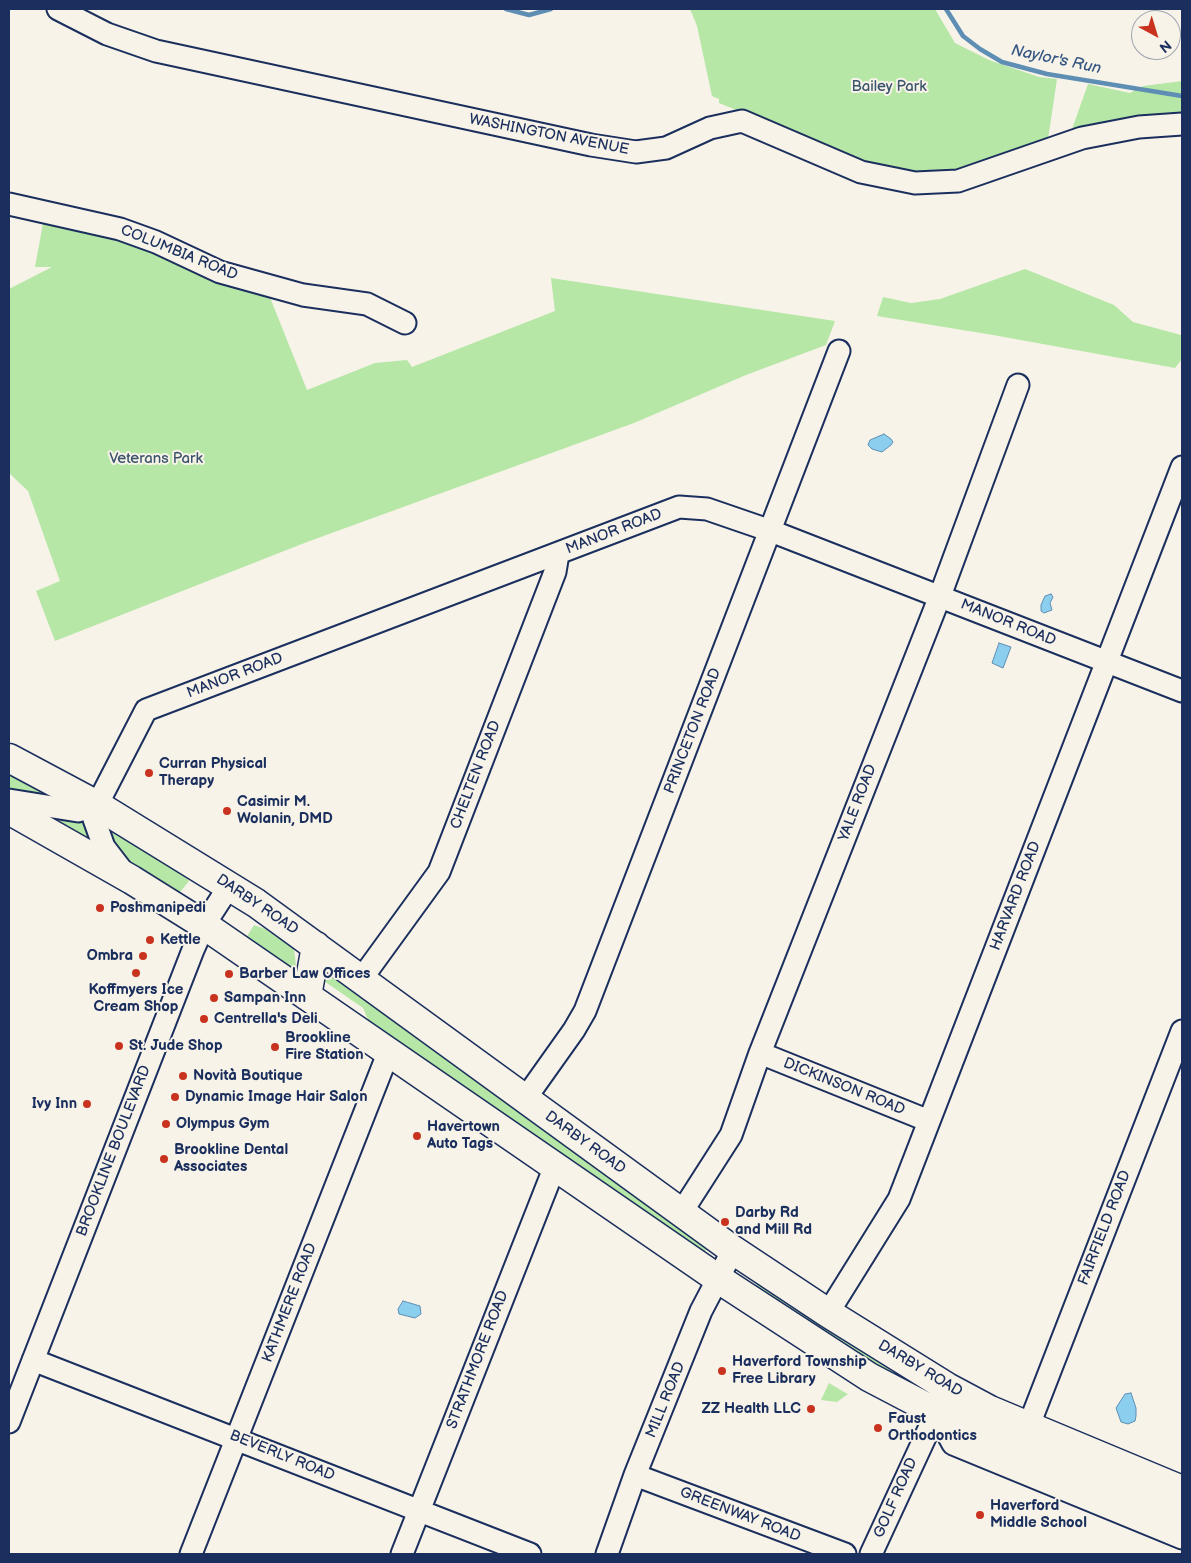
<!DOCTYPE html>
<meta charset="utf-8">
<style>
body{margin:0}
#map{position:relative;width:1191px;height:1563px;overflow:hidden;background:#f7f3e8;font-family:"Balsamiq Sans",sans-serif}
canvas{display:block}
.frame{position:absolute;inset:0;border:10px solid #1b2f5e;pointer-events:none}
.north{position:absolute;left:1131px;top:10px;width:50px;height:50px;box-sizing:border-box;background:#f7f3e8;border:1px solid #9fa5b1;border-radius:50%;rotate:141deg;font-size:14px;font-weight:700;line-height:20px;text-align:center;color:#1b2f5e}
.north::after{content:'';display:block;margin:auto;width:18px;height:22px;background:#c8321e;clip-path:polygon(50% 0,100% 100%,50% 72%,0 100%)}
</style>
<div id="map">
<canvas width="1191" height="1563"></canvas>
<div class="frame"></div>
<div class="north">N</div>
</div>
<script>
const ctx = document.querySelector('canvas').getContext('2d');
ctx.lineJoin = 'round';
function paint(path, color) { ctx.fillStyle = color; ctx.fill(path, 'evenodd'); }
const toPath = rows => new Path2D(rows.map(r => 'M' + r).join(''));
function strokePath(path, color, width, dash) { ctx.strokeStyle = color; ctx.lineWidth = width; ctx.lineCap = dash ? 'butt' : 'round'; ctx.setLineDash(dash || []); ctx.stroke(path); }
function write(font, color, halo, rows, align = 'center') {
  ctx.font = font + ' "Balsamiq Sans",sans-serif'; ctx.lineWidth = 4; ctx.setLineDash([]); ctx.textBaseline = 'middle'; ctx.strokeStyle = halo; ctx.fillStyle = color; for (const [text, x, y, turn = 0] of rows) {
    ctx.save(); ctx.translate(x, y); ctx.rotate((+turn || 0) * Math.PI / 180); ctx.textAlign = isNaN(turn) ? turn : align; if (halo) ctx.strokeText(text, 0, 0); ctx.fillText(text, 0, 0); ctx.restore();
  }
}
paint(toPath([
 [690,9,935,9,955,43,989,60,1039,77,1057,79,1048,139,954,173,925,174,875,167,719,103,719,99,712,96,697,26],
 [1182,81,1182,112,1072,129,1088,84,1130,93,1143,86],
 [44,218,127,238,269,295,307,390,375,363,407,360,412,367,555,311,551,278,835,321,826,345,746,375,634,423,307,542,55,641,36,591,60,581,28,491,9,473,9,289,52,267,35,267],
 [1025,269,1114,305,1133,322,1181,335,1182,359,1175,368,993,335,877,316,883,297,911,303,940,299],
 [9,767,72,805,9,789],
 [26,806,87,820,96,846],
 [102,815,176,865,189,881,176,897,114,854],
 [254,925,265,929,294,949,297,974,246,938],
 [323,970,357,990,709,1244,702,1257,372,1029,363,1008,321,979],
 [757,1284,809,1317,839,1333,936,1390,931,1397,906,1389,752,1290],
 [829,1383,844,1392,848,1394,837,1402,821,1400]
]), '#b6e7a6');
const water = toPath([
 [884,434,891,439,893,442,891,445,882,452,872,449,868,445,870,440,884,434],
 [1051,594,1053,597,1050,603,1052,610,1044,613,1041,611,1041,605,1045,596,1051,594],
 [999,643,1011,647,1003,668,992,663,999,643],
 [403,1301,420,1306,421,1314,415,1318,399,1314,398,1309,403,1301],
 [1131,1393,1136,1408,1136,1416,1135,1421,1128,1424,1121,1422,1116,1408,1125,1394,1131,1393]
]);
paint(water, '#8bceed');
strokePath(water, '#5e8eb4', 1);
strokePath(toPath([
 [506,9,529,15,551,9],
 [946,9,963,36,980,49,1002,62,1047,74,1182,96]
]), '#5e8eb4', 4.5);
const minor = toPath([
 [58,9,107,34,156,51,591,145,636,152,666,148,710,128,742,121,861,172,915,183,958,181,1082,138,1139,127,1182,124],
 [9,204,120,229,156,242,220,272,303,295,367,304,405,323],
 [9,800,78,811,97,805],
 [124,873,104,847,94,819,97,805,146,710,679,507,707,509,771,531,1182,691],
 [362,978,439,872,555,572,558,554],
 [760,1053,929,1121],
 [525,1099,574,1030,585,1011,839,351],
 [681,1213,731,1135,760,1053,940,596,1018,385],
 [828,1313,899,1199,1182,467],
 [33,1360,530,1554],
 [936,1413,953,1444,1182,1538],
 [9,1422,193,950,204,925,230,885],
 [1029,1425,1182,1031],
 [635,1475,845,1554],
 [191,1554,389,1051],
 [402,1554,555,1166],
 [607,1554,635,1475,701,1311,733,1250],
 [871,1554,940,1405]
]);
const major = toPath([
 [9,758,97,805,256,903,733,1250,828,1313,947,1387,990,1410,1182,1490],
 [9,810,132,880,204,925,717,1278,869,1377,974,1432,1182,1517],
 [307,996,316,946]
]);
strokePath(minor, '#1b2f5e', 25);
strokePath(major, '#1b2f5e', 31);
strokePath(minor, '#f7f3e8', 21);
strokePath(major, '#f7f3e8', 28);
for (const [x, y, r, color] of [
 [149,773,5,"#c8321e"],
 [227,811,5,"#c8321e"],
 [100,908,5,"#c8321e"],
 [150,940,5,"#c8321e"],
 [143,956,5,"#c8321e"],
 [136,973,5,"#c8321e"],
 [229,974,5,"#c8321e"],
 [214,998,5,"#c8321e"],
 [204,1019,5,"#c8321e"],
 [119,1046,5,"#c8321e"],
 [275,1047,5,"#c8321e"],
 [183,1076,5,"#c8321e"],
 [175,1097,5,"#c8321e"],
 [87,1104,5,"#c8321e"],
 [166,1124,5,"#c8321e"],
 [417,1136,5,"#c8321e"],
 [164,1159,5,"#c8321e"],
 [725,1222,5,"#c8321e"],
 [722,1371,5,"#c8321e"],
 [811,1409,5,"#c8321e"],
 [878,1428,5,"#c8321e"],
 [980,1515,5,"#c8321e"]
]) { const dot = new Path2D(); dot.arc(x, y, r, 0, 2 * Math.PI); ctx.fillStyle = color; ctx.fill(dot); strokePath(dot, '#f7f3e8', 2); }
write('15px', '#3a546c', '#f7f3e8', [
 ["Bailey Park",889,87],
 ["Veterans Park",156,459]
]);
write('15px', '#1b2f5e', '#f7f3e8', [
 ["WASHINGTON AVENUE",549,135,11],
 ["COLUMBIA ROAD",179,253,22],
 ["MANOR ROAD",614,532,-21],
 ["MANOR ROAD",1008,623,22],
 ["MANOR ROAD",235,676,-21],
 ["PRINCETON ROAD",693,731,-69],
 ["CHELTEN ROAD",476,775,-69],
 ["YALE ROAD",858,803,-69],
 ["HARVARD ROAD",1016,896,-69],
 ["DARBY ROAD",257,905,34],
 ["DICKINSON ROAD",844,1087,22],
 ["DARBY ROAD",585,1143,36],
 ["BROOKLINE BOULEVARD",114,1151,-69],
 ["FAIRFIELD ROAD",1105,1228,-69],
 ["KATHMERE ROAD",290,1303,-69],
 ["STRATHMORE ROAD",478,1360,-69],
 ["DARBY ROAD",920,1369,31],
 ["MILL ROAD",666,1400,-68],
 ["BEVERLY ROAD",282,1456,22],
 ["GOLF ROAD",896,1498,-66],
 ["GREENWAY ROAD",740,1515,21]
]);
write('bold 15px', '#1b2f5e', '#f7f3e8', [
 ["Curran Physical",159,764],
 ["Therapy",159,781],
 ["Casimir M.",237,802],
 ["Wolanin, DMD",237,819],
 ["Poshmanipedi",110,908],
 ["Kettle",160,940],
 ["Ombra",133,956,"right"],
 ["Barber Law Offices",239,974],
 ["Koffmyers Ice",136,990,"center"],
 ["Cream Shop",136,1007,"center"],
 ["Sampan Inn",224,998],
 ["Centrella's Deli",214,1019],
 ["Brookline",285,1038],
 ["Fire Station",285,1055],
 ["St. Jude Shop",129,1046],
 ["Novità Boutique",193,1076],
 ["Dynamic Image Hair Salon",185,1097],
 ["Ivy Inn",77,1104,"right"],
 ["Olympus Gym",176,1124],
 ["Havertown",427,1127],
 ["Auto Tags",427,1144],
 ["Brookline Dental",174,1150],
 ["Associates",174,1167],
 ["Darby Rd",735,1213],
 ["and Mill Rd",735,1230],
 ["Haverford Township",732,1362],
 ["Free Library",732,1379],
 ["ZZ Health LLC",801,1409,"right"],
 ["Faust",888,1419],
 ["Orthodontics",888,1436],
 ["Haverford",990,1506],
 ["Middle School",990,1523]
], 'left');
write('italic 16px', '#375782', '#f7f3e8', [
 ["Naylor's Run",1056,60,12]
]);
</script>
